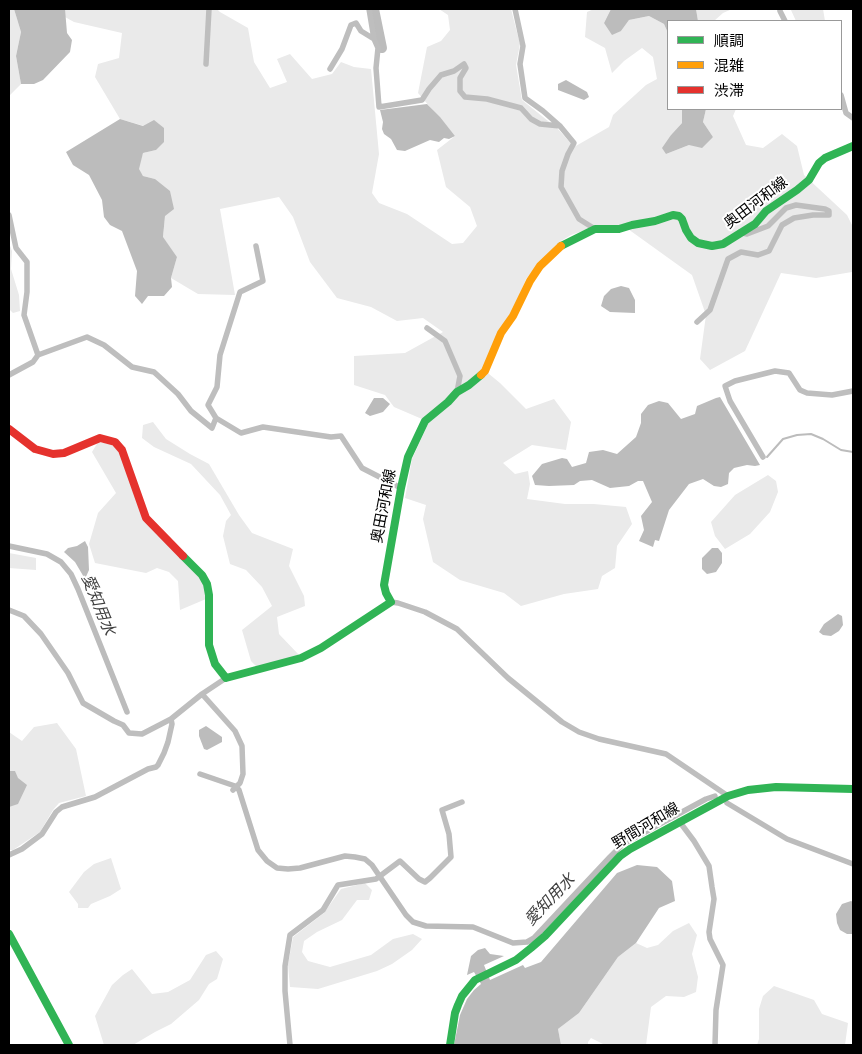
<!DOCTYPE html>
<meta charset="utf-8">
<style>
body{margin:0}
#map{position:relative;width:862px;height:1054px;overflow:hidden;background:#fff;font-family:"Work Sans","Noto Sans JP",sans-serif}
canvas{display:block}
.frame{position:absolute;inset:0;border:10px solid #000;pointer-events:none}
.legend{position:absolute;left:667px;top:20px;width:175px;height:90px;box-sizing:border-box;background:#fff;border:1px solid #999;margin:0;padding:6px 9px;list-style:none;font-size:15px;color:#000}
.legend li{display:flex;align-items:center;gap:10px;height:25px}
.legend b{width:25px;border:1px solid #999}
</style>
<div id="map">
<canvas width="862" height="1054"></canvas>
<div class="frame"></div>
<ul class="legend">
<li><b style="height:6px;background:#30b455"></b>順調</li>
<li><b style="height:6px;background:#ff9f0a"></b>混雑</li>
<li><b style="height:6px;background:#e5322d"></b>渋滞</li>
</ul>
</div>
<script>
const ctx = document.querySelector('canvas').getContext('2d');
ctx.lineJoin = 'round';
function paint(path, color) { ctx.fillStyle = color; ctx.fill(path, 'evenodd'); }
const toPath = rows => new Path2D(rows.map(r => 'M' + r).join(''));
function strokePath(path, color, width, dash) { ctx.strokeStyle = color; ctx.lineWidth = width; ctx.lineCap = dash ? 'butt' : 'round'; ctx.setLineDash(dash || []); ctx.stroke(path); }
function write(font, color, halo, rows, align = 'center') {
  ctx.font = font + ' "Work Sans","Noto Sans JP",sans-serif'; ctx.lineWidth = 4; ctx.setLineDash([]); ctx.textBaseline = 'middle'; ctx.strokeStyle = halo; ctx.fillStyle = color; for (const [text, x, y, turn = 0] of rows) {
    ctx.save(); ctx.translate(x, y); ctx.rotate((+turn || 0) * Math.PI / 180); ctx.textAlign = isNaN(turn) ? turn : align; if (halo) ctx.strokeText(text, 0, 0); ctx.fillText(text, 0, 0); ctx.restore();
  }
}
paint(toPath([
 [9,9,14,9,21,32,16,56,21,84,9,96],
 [65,9,217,9,220,12,248,28,254,62,270,88,287,82,277,59,290,54,312,79,332,74,341,62,354,67,371,69,379,154,372,193,379,203,407,214,452,244,463,243,477,226,470,207,446,187,437,150,455,136,418,93,427,47,441,41,450,30,448,15,439,9,511,9,520,44,516,65,522,100,558,129,574,147,609,127,613,115,646,85,657,79,653,57,642,48,624,61,612,73,605,48,585,37,587,12,594,9,611,9,604,23,621,31,629,20,649,16,664,24,668,33,668,109,682,109,682,123,671,135,666,154,689,145,713,137,703,122,706,109,736,109,733,116,746,145,763,148,782,134,797,146,804,175,847,215,853,227,853,268,852,272,816,278,781,273,745,351,710,370,700,359,706,315,692,275,628,229,597,226,571,235,561,241,538,264,526,279,512,313,483,369,500,383,526,409,554,399,571,422,566,450,532,445,503,463,515,474,528,471,530,484,527,499,565,504,594,504,626,507,632,524,617,546,615,568,602,576,598,589,564,594,521,606,504,593,460,580,433,562,423,519,426,505,405,498,412,459,429,422,394,407,385,395,354,385,354,356,405,353,443,332,423,318,397,321,371,307,337,298,310,262,293,217,279,197,220,209,235,295,198,294,171,278,177,257,163,238,165,216,155,179,143,176,138,169,143,153,156,150,144,126,120,119,95,77,98,64,119,58,122,33,74,22,65,17],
 [696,9,732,9,723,13,714,21,698,21],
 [793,9,823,9,825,21,796,21,791,10],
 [9,243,12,251,11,269,19,295,20,311,13,313,9,309],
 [153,422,166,439,190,454,209,464,239,515,252,533,293,549,289,566,304,596,305,606,277,617,279,634,299,655,257,667,251,661,242,630,272,606,262,587,246,570,230,564,223,536,226,521,231,515,220,495,191,464,154,447,142,438,143,425],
 [98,442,111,444,121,453,143,519,200,576,204,586,206,599,180,610,178,581,169,572,157,568,146,573,95,563,89,544,98,513,116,493,92,452],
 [768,475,776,481,778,492,770,512,750,534,725,549,715,536,711,522,735,495],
 [9,553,36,558,36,570,9,568],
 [57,723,76,749,86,796,59,803,53,810,40,832,13,850,9,850,9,732,22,741,34,727],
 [111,858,121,889,110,896,91,904,88,908,78,908,78,904,69,892,84,872,94,864],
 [365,883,372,890,369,900,357,900,342,920,317,932,304,941,302,952,308,961,330,967,371,955,393,939,413,934,422,939,412,950,392,964,377,971,318,989,290,987,288,965,293,937,324,913,341,889],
 [689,923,697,935,692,954,698,977,696,992,684,997,666,996,651,1007,646,1045,605,1045,591,1038,588,1042,588,1045,561,1045,558,1029,579,1013,618,957,636,943,647,948,658,945,673,931],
 [216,951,223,959,217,979,209,984,199,1000,171,1024,155,1032,133,1045,104,1045,95,1016,112,985,123,975,132,969,152,994,168,992,190,980,206,955],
 [774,986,814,1000,822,1014,848,1023,845,1045,757,1045,759,1039,759,1009,763,996]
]), '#eaeaea');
paint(toPath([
 [14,9,65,9,67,33,72,40,70,52,43,80,34,84,21,84,16,56,21,32],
 [611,9,696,9,698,21,668,21,668,33,664,24,649,16,629,20,621,31,612,35,604,23],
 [566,80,587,92,589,97,584,100,558,90,558,84],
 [427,104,440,117,455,136,449,139,444,138,439,142,430,140,405,151,397,150,391,139,384,134,382,129,383,122,380,110],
 [682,109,706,109,703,122,713,137,702,148,689,145,666,154,662,148,671,135,682,123],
 [120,119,143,126,154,120,164,128,164,142,156,150,143,153,139,169,143,176,155,179,170,191,174,209,165,216,163,237,177,257,171,278,172,287,164,296,148,296,142,304,135,296,137,271,122,231,110,225,104,217,102,200,89,175,73,165,66,152],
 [621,286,629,288,635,300,635,313,610,312,601,306,604,296,611,289],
 [720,397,760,465,755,466,747,465,734,468,729,473,728,484,721,487,714,486,703,479,689,484,669,510,659,541,655,540,653,547,639,541,644,530,641,516,652,502,643,481,638,481,629,486,610,488,592,480,580,481,574,485,549,486,535,485,532,476,542,464,562,458,567,459,572,467,586,463,589,452,603,450,617,454,636,437,641,423,641,414,648,405,659,401,668,403,681,419,695,414,697,406,716,398],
 [374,398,383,398,390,404,383,412,370,416,365,413],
 [85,541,88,547,89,570,85,579,75,562,64,552,68,548,77,546],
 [712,548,718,548,722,553,722,563,716,572,707,574,702,569,702,558],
 [838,614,842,616,843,625,839,631,831,636,823,635,819,632,824,624],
 [206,726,222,737,222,742,207,750,204,749,199,736,199,730],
 [9,771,15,771,18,778,27,785,18,804,9,807],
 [637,865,657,867,672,881,675,901,659,908,636,943,618,957,579,1013,558,1029,561,1045,454,1045,460,1015,467,999,474,990,481,984,474,972,467,975,471,956,478,950,485,948,490,954,504,956,484,965,490,980,523,965,525,968,541,962,617,873],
 [851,901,853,902,853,934,847,934,840,930,837,923,836,914,842,904]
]), '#bcbcbc');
strokePath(toPath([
 [767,457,783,439,797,435,811,434,823,439,841,450,853,452]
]), '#bcbcbc', 2);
strokePath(toPath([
 [9,546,47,554,61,562,71,574,78,589,127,712],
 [200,774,235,786,239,790,258,850,267,861,277,868,288,869,300,868,345,856,355,857,365,859,372,865,406,915,413,922,426,926,473,927,513,943,527,942,534,938,610,857,623,844,706,799,715,796],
 [727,803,787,839,853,864]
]), '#bcbcbc', 5.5);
strokePath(toPath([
 [374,9,382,48]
]), '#bcbcbc', 10);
strokePath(toPath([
 [369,9,374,39,378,48,376,68,379,107,422,100,429,89,441,75,454,71,464,64,466,68,460,78,460,91,465,97,487,99,521,108,531,119,540,124,560,126],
 [515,9,523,46,520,64,525,98,543,111,560,126,574,143,568,154,562,171,561,187,579,219,595,229],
 [780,11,785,21],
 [206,64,209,9],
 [330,69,342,49,351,25,356,23,361,31,374,39],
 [841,95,846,113,853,118],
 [9,215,16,248,27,262,27,292,24,315,38,355],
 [256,246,263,281,240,292,220,355,217,387,208,405,216,418,241,433,263,427,331,437,341,436,362,468,401,488],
 [697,322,710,310,728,259,741,252,758,255,769,251,782,225,794,218,813,215,829,215,829,211,825,209,796,205,786,208,768,226,747,234,740,232],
 [427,328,445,341,460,376,457,392],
 [9,375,33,362,38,355,87,337,104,345,132,367,154,372,178,394,191,411,212,428,216,418],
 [763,457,730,401,725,386,735,381,775,371,789,373,800,390,807,393,832,395,853,391],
 [391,602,398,603,425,612,457,629,508,678,562,722,579,732,599,739,666,754,728,796],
 [9,610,24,616,41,634,68,673,83,703,114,721,123,725,129,733,142,734,171,719,202,694,226,678],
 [202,694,235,731,242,746,243,774,240,783,233,790],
 [679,821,694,841,709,866,712,887,714,899,709,932,710,939,723,965,716,1010,715,1045],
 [9,855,22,849,42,834,56,812,62,807,95,797,148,769,156,767,158,765,164,753,168,742,172,724,171,719],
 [290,1045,285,991,285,966,290,935,323,910,338,885,376,879,400,861,419,879,425,882,430,878,451,857,449,834,442,810,462,802]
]), '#bebebe', 5.5);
strokePath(toPath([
 [561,246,595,229,619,229,632,225,655,221,673,215,679,216,682,219,686,230,691,238,698,243,712,246,723,244,755,224,766,211,797,190,809,180,819,163,825,158,853,146],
 [183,556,202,575,207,584,209,595,209,645,215,664,226,678,301,658,321,648,391,602,386,593,384,585,401,488,408,457,425,421,448,402,457,392,469,385,481,375],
 [9,934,69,1045],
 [450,1045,455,1013,458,1005,462,996,475,980,516,960,531,948,545,936,620,856,630,849,728,796,748,790,776,787,853,789]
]), '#30b455', 8);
strokePath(toPath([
 [481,375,485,371,501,333,513,316,530,281,540,266,561,246]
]), '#ff9f0a', 8);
strokePath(toPath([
 [9,429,35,449,53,454,64,453,100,438,115,442,122,450,146,518,183,556]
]), '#e5322d', 8);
write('15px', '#000', '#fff', [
 ["奥田河和線",756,203,-37],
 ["奥田河和線",384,506,-79],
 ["野間河和線",646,826,-31]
]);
write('italic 16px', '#404040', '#fff', [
 ["愛知用水",98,605,68],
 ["愛知用水",550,900,-46]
]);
</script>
